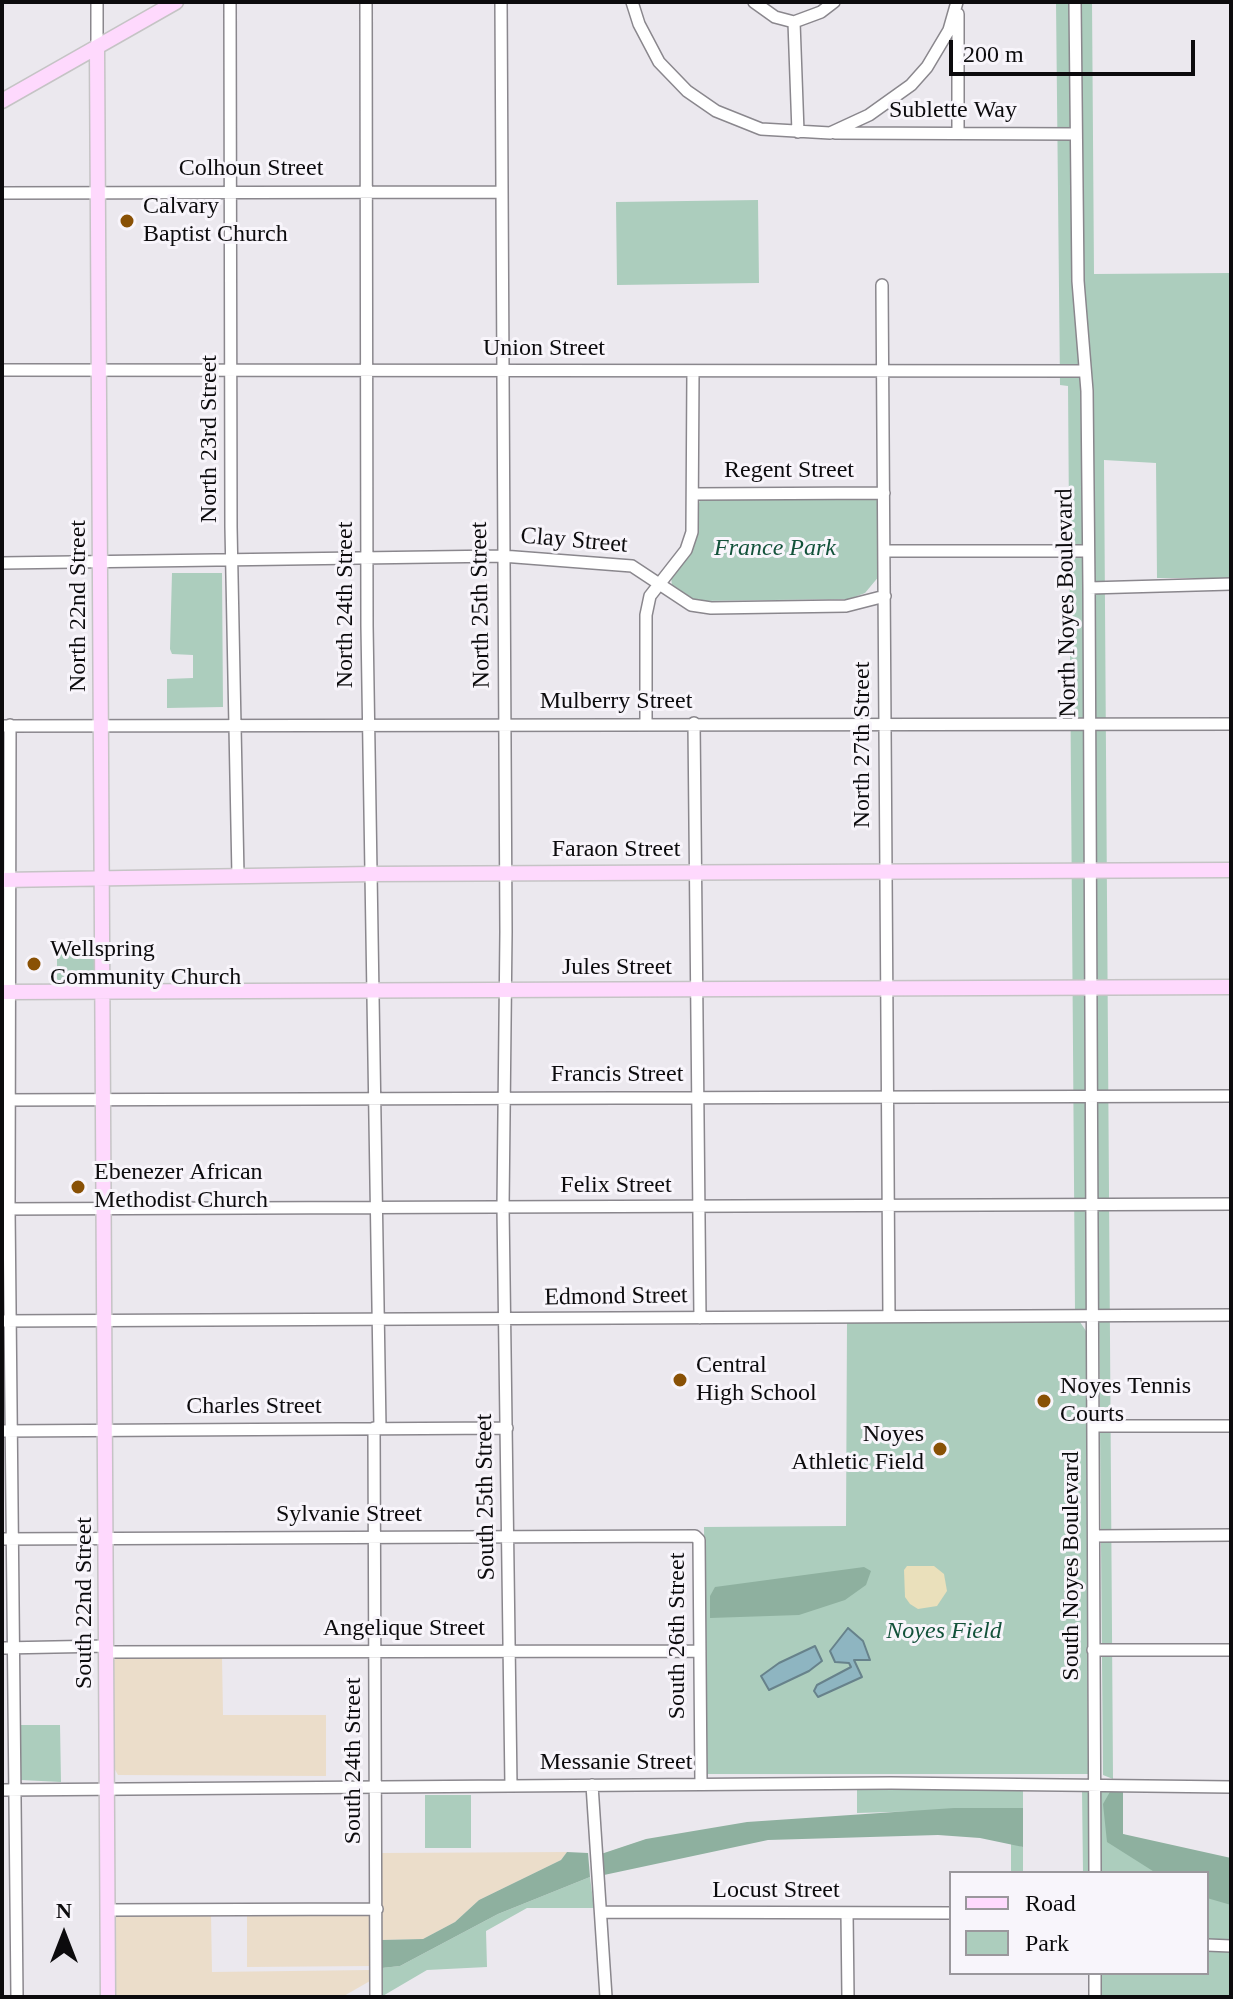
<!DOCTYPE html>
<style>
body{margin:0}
#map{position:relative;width:1233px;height:1999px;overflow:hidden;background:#ebe8ee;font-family:Georgia,serif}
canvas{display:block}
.frame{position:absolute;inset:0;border:4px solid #0c0b0d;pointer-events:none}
.legend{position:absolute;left:949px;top:1871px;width:260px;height:104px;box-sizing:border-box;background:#f8f5fb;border:2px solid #9a979c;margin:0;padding:10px 14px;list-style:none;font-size:24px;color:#0c0b0d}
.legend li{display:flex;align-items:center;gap:16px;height:40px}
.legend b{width:40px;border:2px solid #9a979c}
.north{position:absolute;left:24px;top:1895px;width:80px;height:80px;-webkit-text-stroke:6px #f8f5fb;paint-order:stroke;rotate:0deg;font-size:22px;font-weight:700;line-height:32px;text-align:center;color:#0c0b0d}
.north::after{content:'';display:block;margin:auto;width:28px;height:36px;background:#0c0b0d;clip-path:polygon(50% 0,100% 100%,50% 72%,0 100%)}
.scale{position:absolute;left:949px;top:40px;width:246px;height:36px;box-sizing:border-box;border:4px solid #0c0b0d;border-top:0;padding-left:10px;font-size:24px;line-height:28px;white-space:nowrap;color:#0c0b0d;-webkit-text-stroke:6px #f8f5fb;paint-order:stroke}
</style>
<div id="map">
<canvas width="1233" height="1999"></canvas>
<div class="frame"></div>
<ul class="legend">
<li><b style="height:10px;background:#fed9fd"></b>Road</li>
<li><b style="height:22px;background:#accdbd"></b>Park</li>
</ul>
<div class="north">N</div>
<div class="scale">200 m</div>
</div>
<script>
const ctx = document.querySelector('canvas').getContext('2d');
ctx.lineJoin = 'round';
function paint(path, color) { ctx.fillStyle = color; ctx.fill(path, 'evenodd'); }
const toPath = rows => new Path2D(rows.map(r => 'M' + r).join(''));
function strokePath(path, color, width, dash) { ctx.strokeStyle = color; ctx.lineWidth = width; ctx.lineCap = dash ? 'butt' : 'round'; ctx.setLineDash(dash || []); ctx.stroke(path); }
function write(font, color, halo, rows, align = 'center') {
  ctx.font = font + ' Georgia,serif'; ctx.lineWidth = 6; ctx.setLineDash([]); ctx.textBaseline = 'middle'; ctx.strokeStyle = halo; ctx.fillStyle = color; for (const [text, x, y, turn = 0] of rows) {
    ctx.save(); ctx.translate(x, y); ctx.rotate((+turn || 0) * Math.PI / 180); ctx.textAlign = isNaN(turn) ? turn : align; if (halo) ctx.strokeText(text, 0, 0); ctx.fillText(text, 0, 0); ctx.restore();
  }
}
paint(toPath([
 [118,1657,222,1657,223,1715,326,1715,326,1776,118,1775,113,1766,113,1661],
 [567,1852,561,1860,479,1900,455,1922,423,1939,381,1940,381,1853],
 [211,1914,212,1972,370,1970,370,1981,342,1997,112,1997,115,1915],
 [247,1914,369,1915,370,1966,247,1967]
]), '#ebddca');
paint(toPath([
 [1056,2,1092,2,1094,274,1231,273,1231,578,1157,578,1156,463,1104,460,1113,1779,1103,1775,1099,1311,1075,1311,1068,386,1060,385],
 [758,200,759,283,617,285,616,202],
 [700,499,878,499,880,575,865,593,849,599,698,601,682,595,672,588,671,574,689,552],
 [172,573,222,573,223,707,167,708,167,679,193,678,193,655,172,654,170,649],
 [57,949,97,949,97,983,57,985],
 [1080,1322,1086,1331,1088,1774,706,1774,704,1527,846,1526,847,1323],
 [21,1725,60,1725,61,1782,21,1780],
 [1023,1789,1023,1808,857,1813,857,1790],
 [1082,1790,1123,1791,1123,1834,1231,1883,1231,1997,1102,1997,1102,1973,1207,1973,1207,1873,1083,1873],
 [425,1795,471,1795,471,1848,425,1848],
 [1011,1843,1023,1847,1023,1873,1011,1873],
 [590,1877,594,1908,527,1908,486,1931,487,1967,427,1970,381,1997,382,1968,400,1966,498,1914]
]), '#accdbd');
paint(toPath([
 [864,1567,871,1571,866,1585,845,1600,799,1615,710,1618,710,1596,715,1587],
 [1111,1790,1123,1791,1123,1834,1231,1858,1231,1905,1207,1898,1207,1873,1156,1873,1107,1842,1103,1804],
 [954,1808,1023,1808,1023,1847,980,1838,938,1835,768,1840,604,1875,601,1854,646,1839,747,1822],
 [567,1852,588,1853,590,1877,498,1914,400,1966,382,1968,381,1940,423,1939,455,1922,479,1900,561,1860]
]), '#8eb09f');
paint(toPath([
 [907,1566,934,1566,944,1574,947,1591,937,1606,918,1609,910,1604,905,1597,904,1570]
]), '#eae0bb');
const water = toPath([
 [848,1628,863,1641,870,1660,854,1660,862,1677,818,1697,814,1691,817,1685,851,1667,849,1663,835,1662,830,1651,848,1628],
 [815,1646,822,1661,809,1671,769,1690,761,1676,779,1663,815,1646]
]);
paint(water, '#8eb5c1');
strokePath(water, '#67828b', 2);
const minor = toPath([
 [97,2,97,48],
 [230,2,231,527,238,876],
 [366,2,367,626,380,1428],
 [501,2,506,932,503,1207,511,1786],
 [632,2,639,24,659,62,687,91,716,111,761,129,830,133,869,115,911,85,927,67,949,30,957,2],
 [754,2,775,17,794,22,821,12,834,2],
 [1075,2,1078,281,1087,391,1089,588,1095,1873],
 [794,22,798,132],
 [835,133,1076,134],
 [958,133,958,14],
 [2,193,500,192],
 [882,285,889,1316],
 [2,370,1085,371],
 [694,494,884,493],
 [884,551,1088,551],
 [2,563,502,556,632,566,691,605,711,608,846,606,885,596],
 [1089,588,1231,584],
 [694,723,700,1318],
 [646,724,646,615,650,596,686,550,692,532,693,371],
 [10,725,9,1209,17,1997],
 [2,726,1231,724],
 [2,1100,1231,1096],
 [3,1209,1231,1204],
 [2,1321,1231,1315],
 [1094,1426,1231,1426],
 [374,1428,376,1997],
 [2,1431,507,1428],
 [1094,1536,1231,1535],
 [2,1539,695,1536,699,1540,701,1784],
 [2,1648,107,1646],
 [1093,1650,1231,1650],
 [107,1652,700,1651],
 [592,1785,606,1997],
 [2,1790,891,1783,1231,1787],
 [108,1910,377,1909],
 [601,1912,951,1913],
 [847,1913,848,1997],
 [1207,1945,1231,1946],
 [1095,1973,1095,1997]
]);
const major = toPath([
 [97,48,108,1997],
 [2,101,176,2],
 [2,880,372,874,1231,870],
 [2,992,1231,987]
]);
strokePath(minor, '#8a878d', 14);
strokePath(major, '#c5c4c5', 17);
strokePath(minor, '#fff', 11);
strokePath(major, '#fed9fd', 14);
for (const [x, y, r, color] of [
 [127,221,8,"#895105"],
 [34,964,8,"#895105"],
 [78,1187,8,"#895105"],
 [680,1380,8,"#895105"],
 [1044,1401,8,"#895105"],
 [940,1449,8,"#895105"]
]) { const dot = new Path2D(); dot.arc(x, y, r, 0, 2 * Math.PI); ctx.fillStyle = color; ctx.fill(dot); strokePath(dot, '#f8f5fb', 3); }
write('24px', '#0c0b0d', '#f8f5fb', [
 ["Sublette Way",953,111],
 ["Colhoun Street",251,169],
 ["Union Street",544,349],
 ["North 23rd Street",210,439,-90],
 ["Regent Street",789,471],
 ["Clay Street",574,541,5],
 ["North Noyes Boulevard",1067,603,-91],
 ["North 24th Street",346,605,-90],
 ["North 25th Street",481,605,-91],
 ["North 22nd Street",79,606,-90],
 ["Mulberry Street",616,702],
 ["North 27th Street",863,745,-90],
 ["Faraon Street",616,850],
 ["Jules Street",617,968],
 ["Francis Street",617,1075],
 ["Felix Street",616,1186],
 ["Edmond Street",616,1297,-1],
 ["Charles Street",254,1407],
 ["South 25th Street",486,1497,-91],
 ["Sylvanie Street",349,1515],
 ["South Noyes Boulevard",1072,1566,-90],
 ["South 22nd Street",85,1603,-90],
 ["Angelique Street",404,1629],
 ["South 26th Street",678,1636,-90],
 ["South 24th Street",354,1761,-90],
 ["Messanie Street",616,1763],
 ["Locust Street",776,1891]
]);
write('24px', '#0c0b0d', '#f8f5fb', [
 ["Calvary",143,207],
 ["Baptist Church",143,235],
 ["Wellspring",50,950],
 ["Community Church",50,978],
 ["Ebenezer African",94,1173],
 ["Methodist Church",94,1201],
 ["Central",696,1366],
 ["High School",696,1394],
 ["Noyes Tennis",1060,1387],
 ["Courts",1060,1415],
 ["Noyes",924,1435,"right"],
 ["Athletic Field",924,1463,"right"]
], 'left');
write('italic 24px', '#13523a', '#f8f5fb', [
 ["France Park",775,549],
 ["Noyes Field",944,1632]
]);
</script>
